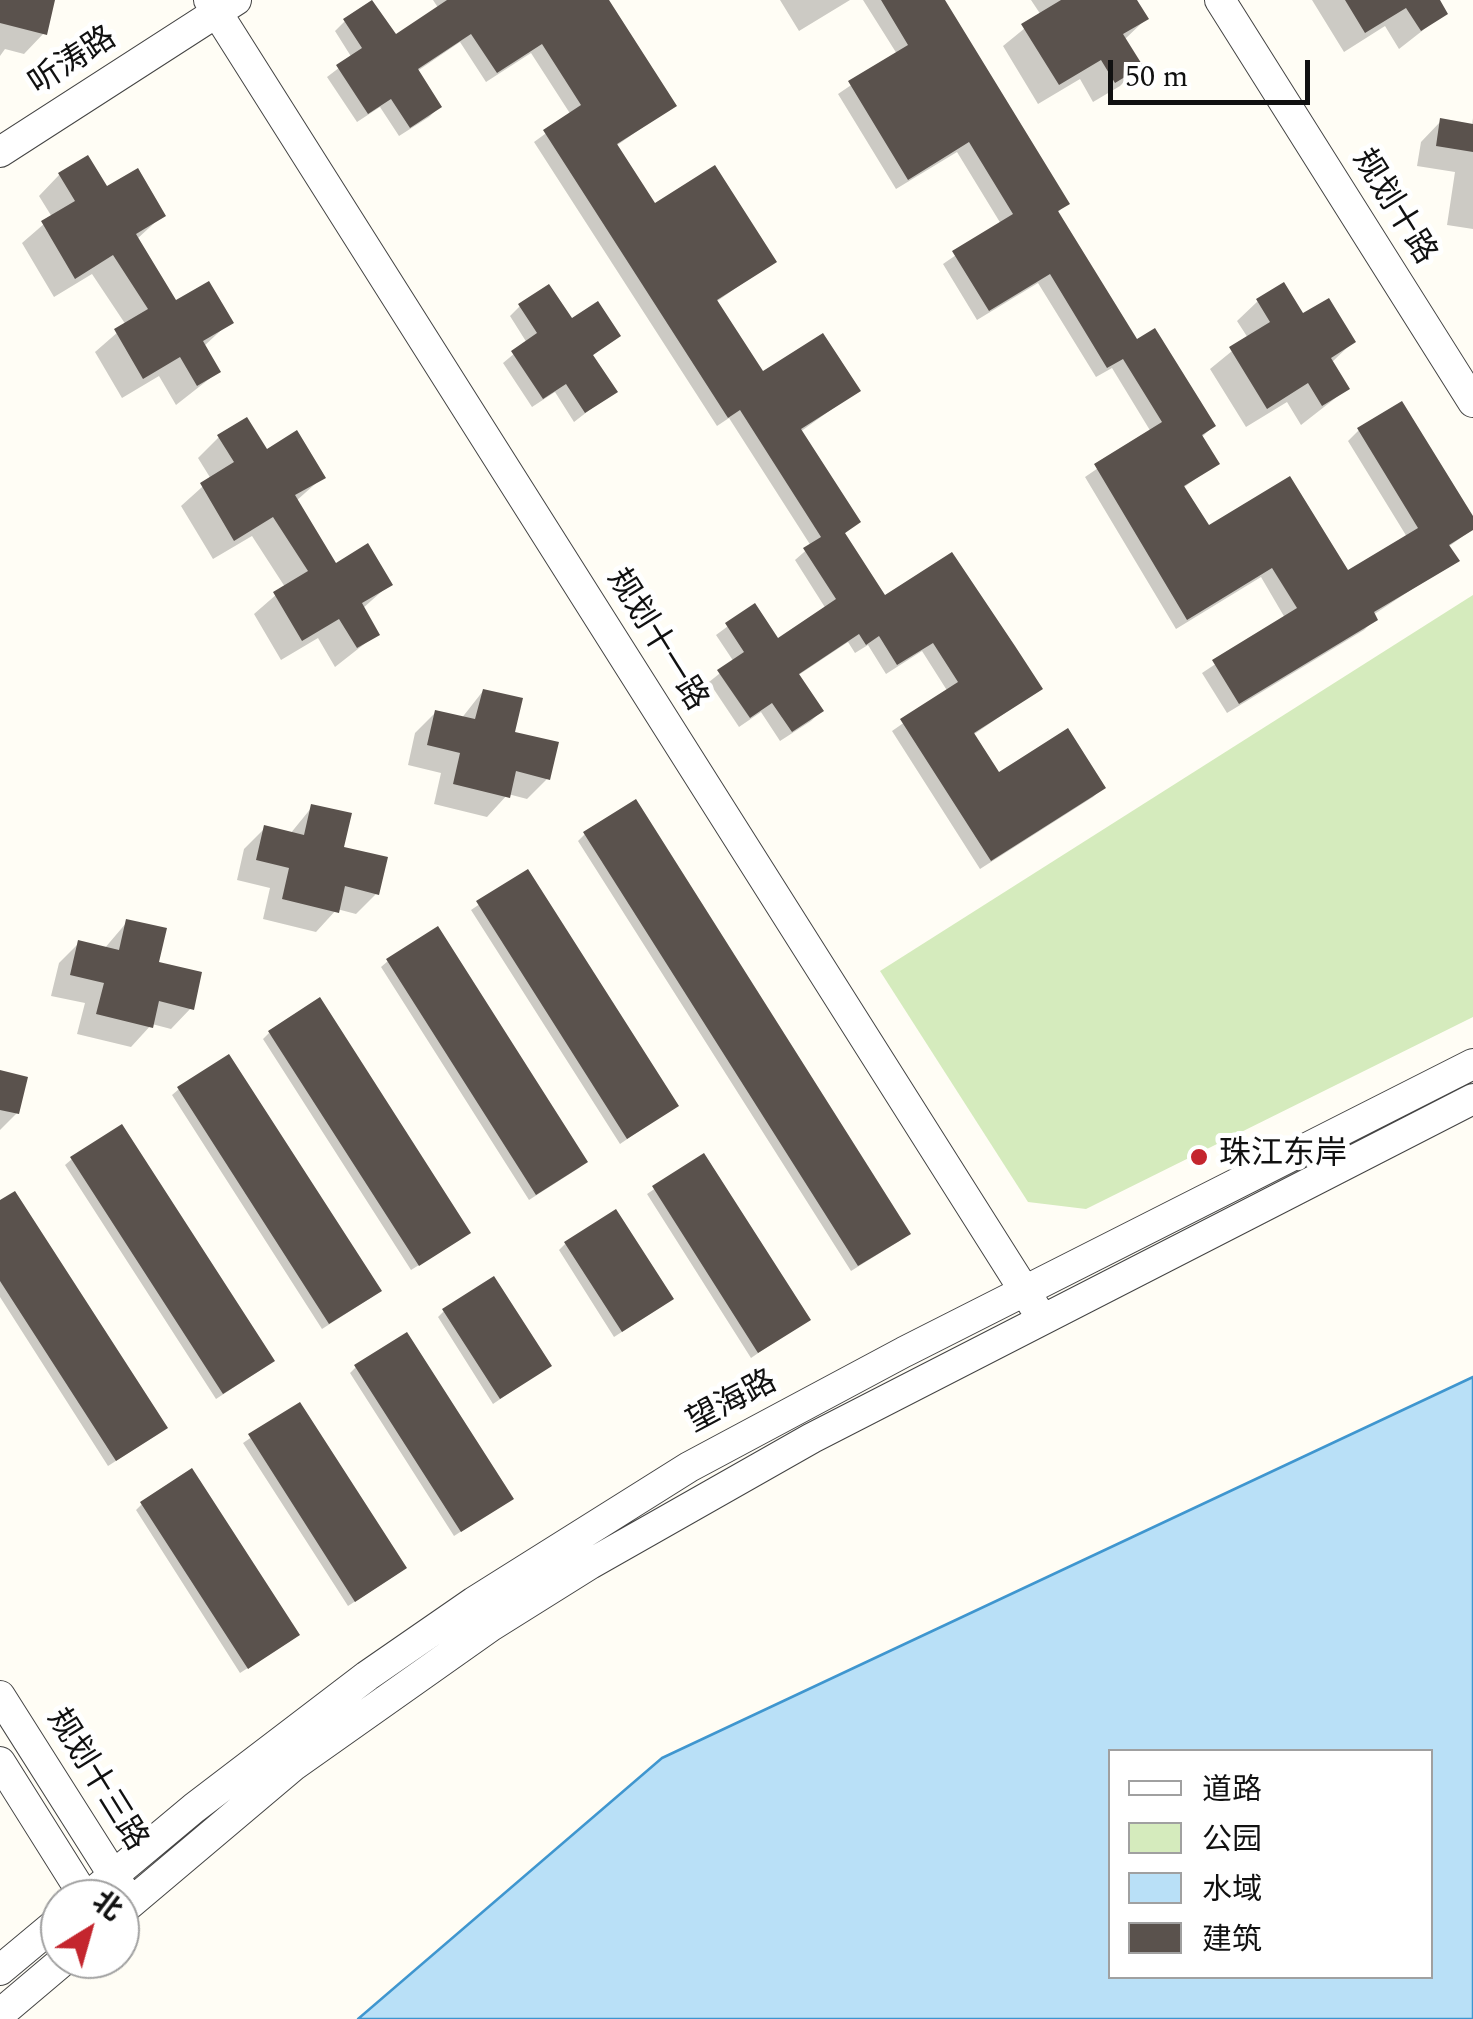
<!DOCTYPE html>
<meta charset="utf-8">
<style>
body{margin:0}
#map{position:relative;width:1473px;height:2019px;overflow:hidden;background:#fffdf5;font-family:Spectral,"Noto Sans SC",serif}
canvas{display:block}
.legend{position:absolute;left:1108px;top:1749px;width:325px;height:230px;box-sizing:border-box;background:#fff;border:2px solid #a0a0a0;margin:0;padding:12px 18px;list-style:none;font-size:30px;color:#111}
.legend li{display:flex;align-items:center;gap:20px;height:50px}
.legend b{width:50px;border:2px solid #a0a0a0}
.north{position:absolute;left:40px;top:1879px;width:100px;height:100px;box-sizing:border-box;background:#fff;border:2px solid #a0a0a0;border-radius:50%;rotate:37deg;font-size:28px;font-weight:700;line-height:40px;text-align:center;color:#111}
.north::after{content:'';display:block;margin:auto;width:35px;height:45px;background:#c4262e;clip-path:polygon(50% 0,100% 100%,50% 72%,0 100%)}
.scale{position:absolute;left:1108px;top:60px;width:202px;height:45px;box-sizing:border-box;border:5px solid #111;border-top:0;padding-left:12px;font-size:30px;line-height:35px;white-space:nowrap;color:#111;-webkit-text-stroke:8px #fff;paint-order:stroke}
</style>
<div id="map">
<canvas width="1473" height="2019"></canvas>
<ul class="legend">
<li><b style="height:12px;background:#fff"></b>道路</li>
<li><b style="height:28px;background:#d5ebbd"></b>公园</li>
<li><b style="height:28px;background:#b9e0f7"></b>水域</li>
<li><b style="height:28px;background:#5a524d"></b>建筑</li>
</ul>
<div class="north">北</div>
<div class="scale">50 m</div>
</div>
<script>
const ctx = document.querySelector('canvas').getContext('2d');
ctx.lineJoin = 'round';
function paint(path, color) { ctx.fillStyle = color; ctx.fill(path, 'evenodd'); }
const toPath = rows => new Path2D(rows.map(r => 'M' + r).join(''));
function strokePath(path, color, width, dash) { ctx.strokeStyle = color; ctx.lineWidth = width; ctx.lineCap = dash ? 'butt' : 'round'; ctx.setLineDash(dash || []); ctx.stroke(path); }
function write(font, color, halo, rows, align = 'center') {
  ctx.font = font + ' Spectral,"Noto Sans SC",serif'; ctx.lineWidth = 10; ctx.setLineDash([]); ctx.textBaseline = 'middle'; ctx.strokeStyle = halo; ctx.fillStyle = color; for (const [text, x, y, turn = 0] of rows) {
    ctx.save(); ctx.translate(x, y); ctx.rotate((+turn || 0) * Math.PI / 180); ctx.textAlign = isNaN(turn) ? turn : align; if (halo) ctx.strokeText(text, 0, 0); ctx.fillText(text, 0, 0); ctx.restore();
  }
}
paint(toPath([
 [1473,595,1473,1017,1086,1209,1028,1202,880,971]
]), '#d5ebbd');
const water = toPath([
 [1473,1377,1473,2019,358,2019,662,1758,1473,1377],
 [1110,1752,1430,1752,1430,1976,1110,1976,1110,1752]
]);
paint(water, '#b9e0f7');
strokePath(water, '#3f96cf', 2.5);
paint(toPath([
 [0,0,52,0,44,33,24,54,5,49,0,56],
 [433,0,607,0,674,105,616,146,654,206,774,261,716,302,762,374,857,391,800,432,858,522,843,535,884,599,1040,689,973,735,999,776,1103,787,1093,797,980,869,892,731,948,692,922,651,886,674,868,645,855,653,848,642,797,676,821,711,811,721,780,741,761,712,739,727,709,682,734,662,716,635,754,607,777,641,826,609,795,560,811,546,729,418,717,426,534,142,571,115,531,53,486,82,460,42,416,72,439,107,429,117,399,136,380,107,357,122,327,77,352,58,335,31,345,21,395,37,439,9],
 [780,0,850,0,799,31],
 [863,0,942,0,1067,203,1057,213,1136,342,1213,426,1201,438,1217,463,1183,488,1208,528,1347,574,1407,537,1348,441,1359,430,1473,521,1473,529,1448,547,1456,560,1373,615,1375,619,1364,630,1227,713,1202,673,1285,618,1261,577,1176,629,1085,477,1151,432,1112,368,1096,377,1038,283,977,320,943,264,1001,224,957,152,896,189,838,94,897,54],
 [1031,0,1134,0,1146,19,1124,40,1140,66,1120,86,1093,102,1080,79,1038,104,1003,46,1041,15],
 [1312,0,1437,0,1445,13,1399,49,1385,26,1344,52],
 [1473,118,1473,229,1447,225,1455,172,1417,166,1421,142,1441,121,1472,126],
 [87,158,106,190,163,215,137,239,176,304,230,322,203,347,218,372,176,405,159,376,122,398,95,352,126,325,92,274,54,297,22,243,52,217,39,196,59,175],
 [1258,301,1353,342,1331,363,1347,389,1301,425,1287,402,1246,427,1210,369,1248,338,1237,321],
 [520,306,618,335,591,357,614,391,574,422,555,392,532,407,503,363,527,343,510,316],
 [219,437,323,477,296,501,335,566,390,584,362,609,377,634,335,667,318,638,281,660,254,614,285,587,252,536,213,559,181,506,211,479,198,458],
 [483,691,548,778,527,799,508,794,487,817,434,804,441,773,408,765,415,733,436,712,461,719],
 [312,807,377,893,356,914,337,909,316,932,263,919,270,888,237,880,244,849,265,828,290,834],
 [585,834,901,1240,851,1271,578,841],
 [527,872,676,1106,620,1144,471,910],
 [127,922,191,1008,171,1029,152,1024,131,1047,77,1034,85,1003,51,996,59,963,79,943,104,949],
 [388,961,585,1162,579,1168,529,1200,381,967],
 [269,1033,461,1239,411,1270,263,1039],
 [0,1073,17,1113,0,1130],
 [179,1089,379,1291,372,1297,322,1329,172,1095],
 [703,1156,807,1320,751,1358,647,1194],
 [72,1159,265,1367,216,1399,65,1165],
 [0,1203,158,1434,108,1466,0,1297],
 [565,1244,664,1305,614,1337,559,1250],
 [444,1311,549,1366,493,1404,438,1317],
 [356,1367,504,1504,454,1536,350,1373],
 [299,1405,397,1574,348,1606,243,1443],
 [142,1504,290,1641,240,1673,136,1510]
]), '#0003');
paint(toPath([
 [0,0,55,0,47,35,0,23],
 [372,0,396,34,447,0,609,0,677,106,617,144,655,203,715,165,777,262,717,300,763,371,823,333,861,391,801,429,861,522,845,533,885,595,952,552,1015,646,1043,689,974,733,999,772,1068,728,1106,788,991,861,900,719,958,682,933,643,897,665,879,636,866,645,859,634,799,674,824,711,792,732,772,703,750,718,717,670,744,652,725,623,755,603,778,638,836,599,803,548,821,537,740,410,728,418,543,130,581,105,542,44,497,73,471,34,418,69,442,107,410,128,391,99,368,114,336,65,362,48,343,19],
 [881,0,945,0,1070,204,1058,211,1137,339,1155,328,1216,426,1202,435,1220,464,1184,486,1209,525,1290,476,1348,570,1418,528,1357,428,1402,401,1473,516,1473,530,1449,545,1460,561,1374,612,1378,620,1239,704,1212,660,1297,608,1272,568,1187,620,1094,464,1162,422,1123,359,1107,368,1050,274,989,311,952,251,1013,214,969,142,908,180,848,81,908,45],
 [1061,0,1137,0,1149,19,1123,34,1143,66,1115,83,1101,60,1059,85,1021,24],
 [1345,0,1440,0,1448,14,1421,31,1406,8,1365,33],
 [1440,118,1473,124,1473,152,1436,146],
 [88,155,107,186,138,168,166,216,136,234,176,300,209,281,234,323,203,341,221,372,197,386,180,357,143,379,114,329,148,309,113,255,75,279,41,221,75,201,58,173],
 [1284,282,1303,313,1329,298,1356,342,1331,358,1350,389,1322,406,1308,383,1267,409,1229,347,1270,322,1256,299],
 [549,284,572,318,598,301,621,336,593,355,618,392,585,413,566,384,543,399,511,351,537,333,518,304],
 [247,417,267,449,297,430,326,478,295,495,336,563,368,543,393,585,362,603,380,635,357,648,339,619,302,641,273,592,308,571,273,517,234,541,200,483,234,462,217,435],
 [483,689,523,698,515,732,559,742,550,780,516,771,510,798,453,784,460,753,427,745,435,710,475,719],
 [636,799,911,1234,858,1266,583,832],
 [311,804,352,813,344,847,388,857,379,895,345,886,339,913,282,899,289,868,256,860,264,825,304,835],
 [528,869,679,1106,627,1139,476,901],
 [126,919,167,928,159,962,202,972,194,1010,159,1001,153,1028,96,1014,104,983,70,975,78,940,119,950],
 [438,926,588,1162,536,1195,386,959],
 [320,997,471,1233,419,1266,268,1031],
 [229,1054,382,1291,329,1324,177,1087],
 [0,1070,28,1077,19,1114,0,1110],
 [122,1124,275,1361,223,1394,70,1157],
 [704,1153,811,1320,758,1353,652,1186],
 [15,1191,168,1428,116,1461,0,1281,0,1200],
 [616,1209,674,1299,622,1332,564,1242],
 [494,1276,552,1366,500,1399,442,1309],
 [407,1332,514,1499,461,1532,354,1365],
 [300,1402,407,1568,355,1602,248,1434],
 [192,1468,300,1635,248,1669,140,1502]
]), '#5a524d');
const street = toPath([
 [209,0,1036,1309],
 [1220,0,1473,402],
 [0,152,236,0],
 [0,1696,124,1892],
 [0,1762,86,1899],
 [85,1899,194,1808,367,1676,474,1602,689,1467,904,1352,1473,1064],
 [120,1912,293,1766,491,1626,590,1564,812,1438,1473,1099],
 [0,1970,60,1920],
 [0,2014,65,1959]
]);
strokePath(street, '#444', 32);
strokePath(street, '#fff', 30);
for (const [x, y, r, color] of [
 [1199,1157,10,"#c4262e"]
]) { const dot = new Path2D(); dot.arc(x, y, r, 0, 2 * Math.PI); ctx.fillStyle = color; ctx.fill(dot); strokePath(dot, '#fff', 4); }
write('32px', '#111', '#fff', [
 ["听涛路",74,63,-33],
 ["规划十路",1392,208,58],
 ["规划十一路",655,641,58],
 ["望海路",733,1404,-28],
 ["规划十三路",95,1781,58]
]);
write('32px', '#111', '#fff', [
 ["珠江东岸",1219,1157]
], 'left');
</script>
